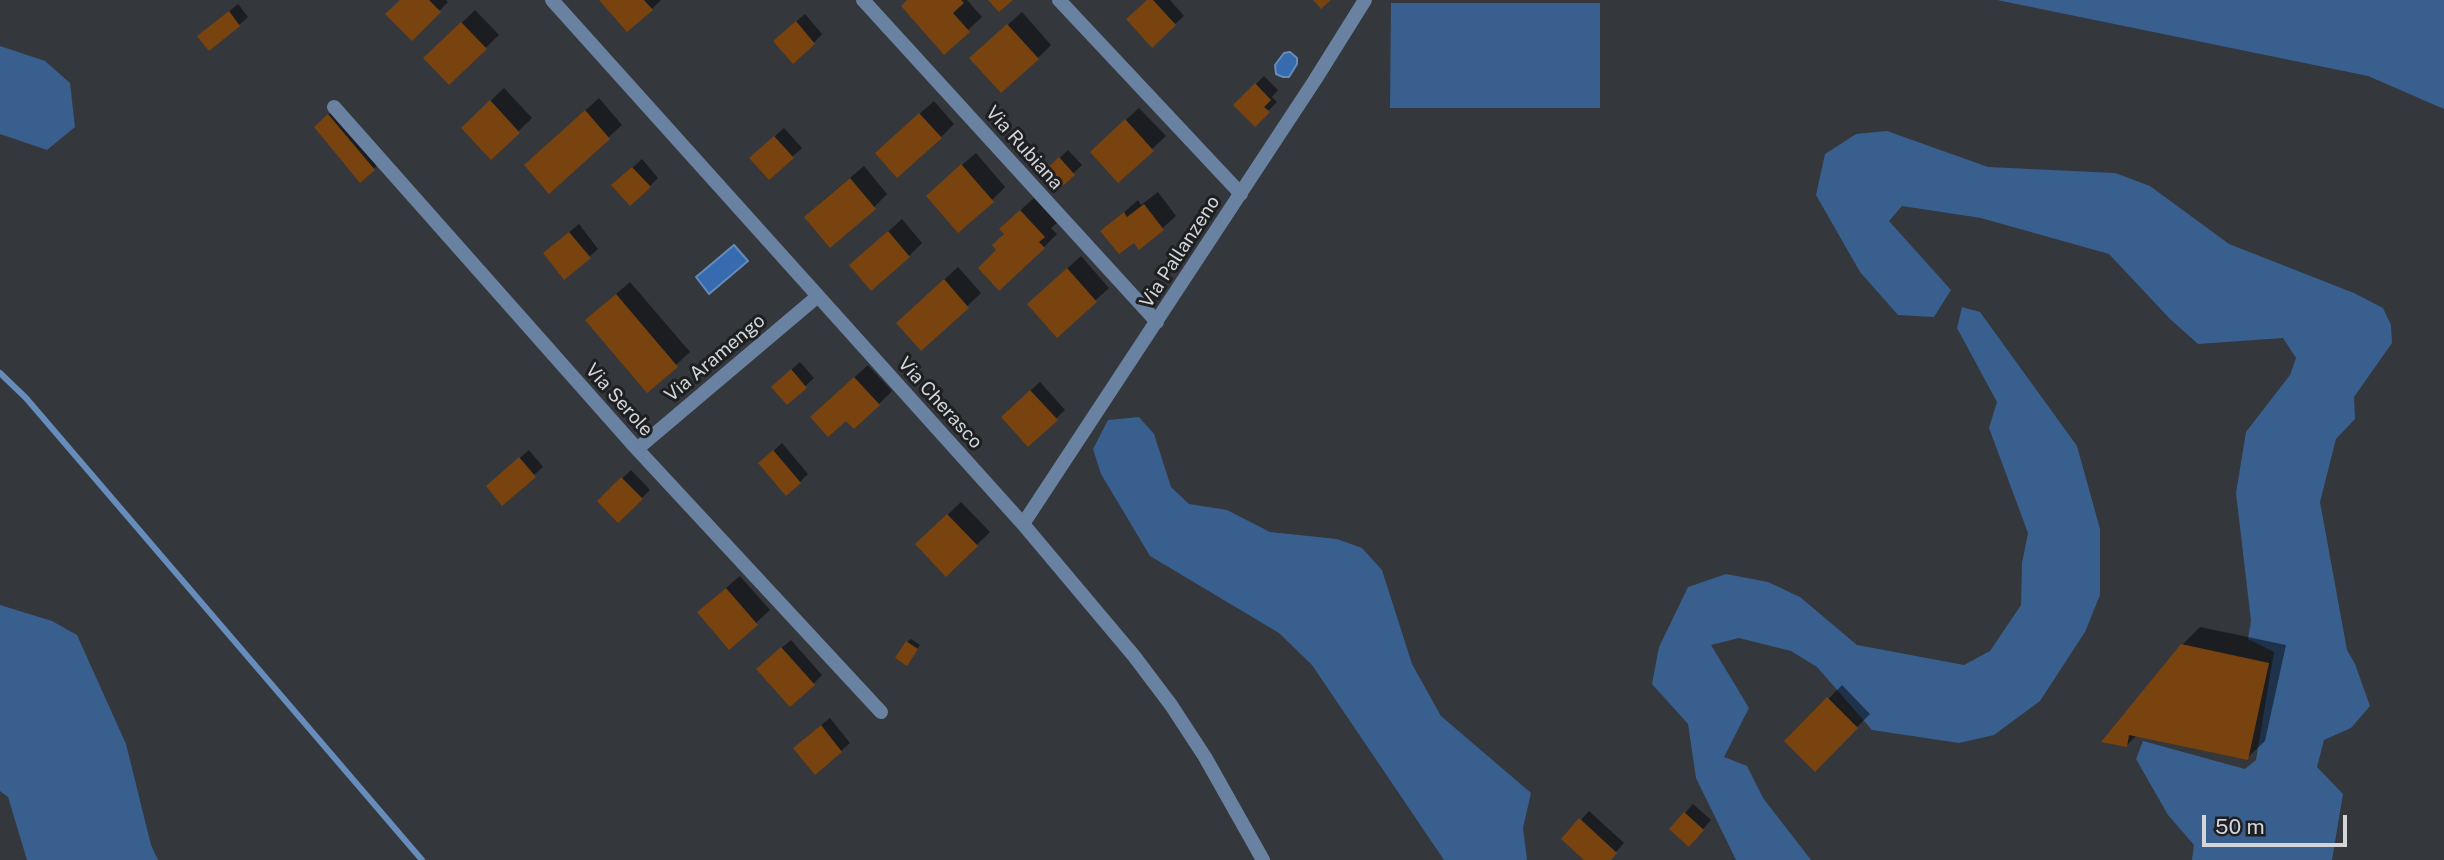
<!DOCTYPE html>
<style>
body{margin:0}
#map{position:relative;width:2444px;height:860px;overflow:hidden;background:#34373c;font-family:"Public Sans",sans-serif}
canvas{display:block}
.scale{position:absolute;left:2202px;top:815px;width:145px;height:32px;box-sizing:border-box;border:4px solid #d3d5d8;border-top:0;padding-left:9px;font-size:21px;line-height:24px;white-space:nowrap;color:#d3d5d8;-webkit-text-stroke:5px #1d1f21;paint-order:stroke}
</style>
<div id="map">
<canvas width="2444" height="860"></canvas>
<div class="scale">50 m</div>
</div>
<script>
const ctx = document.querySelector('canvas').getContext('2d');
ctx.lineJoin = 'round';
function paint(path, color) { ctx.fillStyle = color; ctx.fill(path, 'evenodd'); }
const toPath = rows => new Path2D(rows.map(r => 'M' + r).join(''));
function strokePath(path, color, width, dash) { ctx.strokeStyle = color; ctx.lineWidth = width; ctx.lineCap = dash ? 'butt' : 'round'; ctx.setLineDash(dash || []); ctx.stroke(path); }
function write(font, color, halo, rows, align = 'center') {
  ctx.font = font + ' "Public Sans",sans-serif'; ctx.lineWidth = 6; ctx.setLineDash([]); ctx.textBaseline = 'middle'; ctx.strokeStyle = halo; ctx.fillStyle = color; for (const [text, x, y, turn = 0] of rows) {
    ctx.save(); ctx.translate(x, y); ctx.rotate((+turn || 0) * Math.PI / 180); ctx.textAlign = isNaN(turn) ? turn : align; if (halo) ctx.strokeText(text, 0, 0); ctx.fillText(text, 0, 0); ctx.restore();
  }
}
paint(toPath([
 [1997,0,2444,0,2444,109,2368,76],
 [1391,3,1600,3,1600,108,1390,108],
 [0,46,45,61,70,83,75,127,47,150,0,134],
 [1887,131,1988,167,2115,173,2150,186,2229,244,2354,293,2383,308,2391,325,2392,343,2354,397,2355,419,2336,439,2320,502,2347,650,2355,664,2370,706,2351,728,2324,740,2317,767,2343,794,2332,860,2192,860,2194,845,2168,815,2136,759,2143,741,2245,769,2256,760,2274,652,2248,639,2251,621,2236,493,2246,432,2290,375,2296,358,2283,338,2198,344,2170,319,2109,254,1981,218,1902,206,1889,221,1951,290,1934,317,1898,315,1860,272,1816,195,1825,154,1856,134],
 [1962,307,1980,312,2077,446,2100,529,2100,595,2085,632,2040,701,1994,735,1959,743,1872,730,1817,667,1791,651,1739,638,1711,645,1749,708,1724,757,1747,766,1763,798,1811,860,1736,860,1696,778,1688,724,1652,684,1659,647,1688,587,1726,574,1768,582,1800,597,1857,645,1964,665,1990,651,2021,605,2022,563,2028,533,1989,428,1997,402,1957,328],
 [1139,417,1154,434,1171,487,1189,504,1227,510,1270,532,1337,539,1362,548,1382,570,1412,664,1441,716,1531,793,1523,828,1527,860,1444,860,1312,665,1279,633,1150,556,1101,474,1093,449,1108,420],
 [0,605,52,621,77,635,126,744,151,845,158,860,27,860,8,797,0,791]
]), '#395f8e');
const water = toPath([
 [1290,52,1297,58,1297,64,1289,77,1283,77,1276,74,1275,65,1284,53,1290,52],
 [734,245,748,261,709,294,696,277,734,245]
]);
paint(water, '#366caf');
strokePath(water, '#658cbb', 2);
paint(toPath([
 [402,0,446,0,448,2,412,39],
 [602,0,661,0,652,9],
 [909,0,967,0,982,17,944,52],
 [1149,0,1170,0,1184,16,1175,24],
 [238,4,248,17,239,25,199,36],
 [475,10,499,35,449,83,439,45],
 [1022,12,1051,45,1038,58,985,45],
 [805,14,822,34,814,43,784,32],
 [1264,76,1278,90,1272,97,1277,102,1255,125,1235,105],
 [504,88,532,118,491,158,476,115],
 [599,98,622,125,549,191,539,152],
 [934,101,954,124,941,137,890,140],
 [338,107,382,160,374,169,324,118],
 [1139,108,1166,136,1152,149,1105,139],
 [784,128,802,148,769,178,760,150],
 [1068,150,1082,165,1058,188,1044,173],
 [976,153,1005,187,992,200,941,183],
 [642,159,658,178,650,186,622,177],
 [864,166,887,194,874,207,819,204],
 [1158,192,1176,216,1140,248,1134,240,1103,231,1138,200,1141,205],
 [1034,198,1057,223,1051,228,1057,234,1044,247,998,250,1014,216],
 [902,219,922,243,909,256,851,265],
 [579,224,598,249,589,257,554,245],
 [1081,256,1109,288,1057,335,1042,291],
 [958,267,981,293,922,349,911,310],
 [630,282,690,352,647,391,601,307],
 [800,362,814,378,787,403,782,378],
 [868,365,892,391,879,404,825,404],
 [1040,382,1065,410,1028,445,1011,408],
 [782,443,808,474,800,482,769,455],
 [529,450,543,467,502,503,496,478],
 [631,470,650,490,618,521,599,501],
 [961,502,990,532,946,575,917,544],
 [740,576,770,610,730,647,713,599],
 [2200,627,2286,645,2265,741,2247,758,2137,735,2126,746,2104,741,2182,645],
 [911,639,920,645,910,660,907,642],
 [791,640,822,675,813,684,767,660],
 [1842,685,1870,714,1815,769,1787,741],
 [830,718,850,743,841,751,804,739],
 [1693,804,1711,820,1697,836,1685,813],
 [1589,811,1624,843,1609,860,1587,860,1581,820]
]), '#0007');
strokePath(toPath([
 [0,373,26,398,422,860]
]), '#658cbb', 6);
paint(toPath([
 [400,0,429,0,441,12,412,41,385,14],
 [599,0,644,0,653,10,627,32],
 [907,0,961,0,964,3,953,13,970,32,944,55,901,6],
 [988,0,1013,0,999,12],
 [1147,0,1153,0,1176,25,1152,48,1126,19],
 [1313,0,1331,0,1321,9],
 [229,11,240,26,209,51,197,36],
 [796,21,815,44,793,64,773,41],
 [461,22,487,49,449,85,423,58],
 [1007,24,1039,59,1001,93,969,58],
 [1255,83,1271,100,1264,107,1270,112,1255,127,1233,105],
 [490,100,520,133,491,160,461,128],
 [585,110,610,139,549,194,524,165],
 [919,113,942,138,897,178,875,153],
 [328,114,375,170,360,183,314,127],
 [1125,119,1154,151,1118,183,1090,152],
 [774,136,794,158,769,180,749,158],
 [1059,157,1075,175,1058,190,1042,173],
 [961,164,994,202,958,233,926,196],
 [632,167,651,187,630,206,611,185],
 [850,178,876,209,830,248,804,217],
 [1144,204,1164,230,1139,250,1134,243,1119,254,1100,231,1124,212,1127,217],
 [1020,210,1045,237,1039,242,1045,248,999,291,978,268,996,250,992,245,1004,234,999,229],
 [888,231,910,257,871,291,849,265],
 [569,232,591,258,564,280,543,253],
 [1067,268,1097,302,1057,338,1027,304],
 [944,279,969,308,921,351,896,323],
 [616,294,678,367,647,393,585,320],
 [791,369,807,388,787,405,771,387],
 [854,377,880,405,854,429,846,421,828,437,810,417],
 [1030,390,1058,420,1028,447,1001,417],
 [773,450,801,483,786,496,758,463],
 [519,457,536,477,502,506,486,486],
 [621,477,643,499,618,523,597,501],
 [947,514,978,546,946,577,915,544],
 [726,588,758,625,729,650,697,612],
 [906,641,918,649,907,666,895,658],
 [2181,644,2269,663,2248,760,2129,735,2127,747,2101,742],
 [781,647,815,685,790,707,756,669],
 [1827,697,1858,728,1815,772,1784,741],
 [821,725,842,752,815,775,793,748],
 [1684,812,1704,830,1689,847,1669,829],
 [1579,818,1617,853,1611,860,1584,860,1561,839]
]), '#79430f');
strokePath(toPath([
 [552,0,1023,524,1134,656,1171,705,1205,757,1263,860],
 [863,0,1157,322],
 [1059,0,1241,194],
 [334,107,637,449,881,712],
 [637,449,818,296],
 [1023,524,1315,80,1365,0]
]), '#6a82a1', 14);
write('19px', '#d3d5d8', '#1d1f21', [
 ["Via Rubiana",1024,148,48],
 ["Via Pallanzeno",1180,252,-57],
 ["Via Aramengo",715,358,-40],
 ["Via Serole",619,400,48],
 ["Via Cherasco",940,403,48]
]);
</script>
